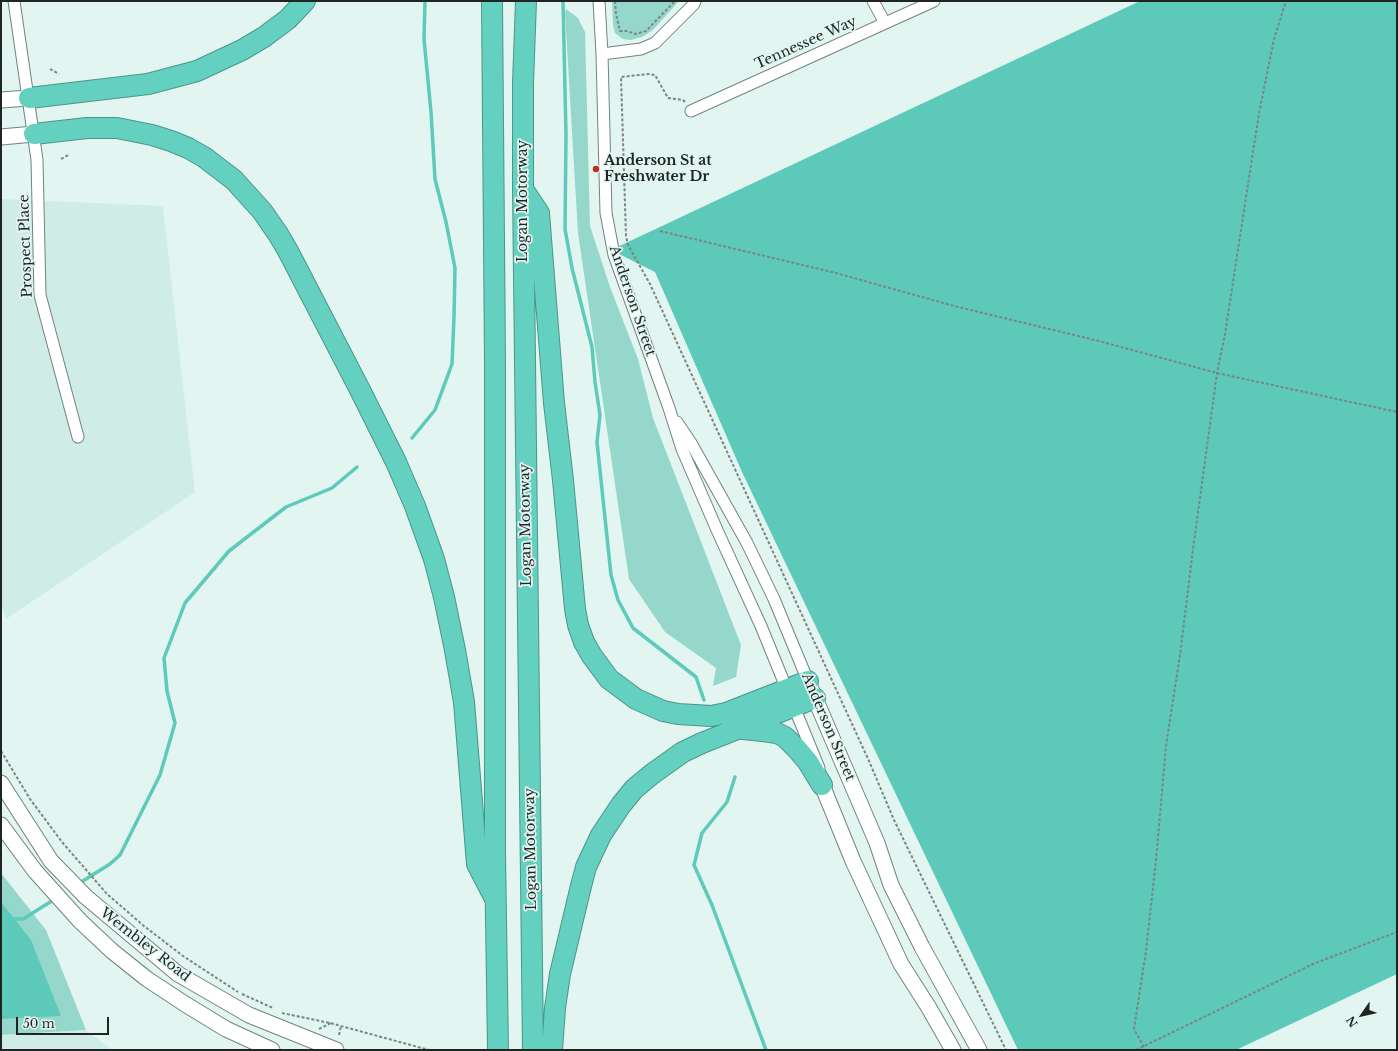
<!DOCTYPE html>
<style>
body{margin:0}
#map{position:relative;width:1398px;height:1051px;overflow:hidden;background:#e2f5f1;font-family:"Libre Baskerville",serif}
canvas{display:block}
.frame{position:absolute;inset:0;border:2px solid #1e2523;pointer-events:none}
.north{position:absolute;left:1342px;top:995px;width:40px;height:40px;-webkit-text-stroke:3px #e2f5f1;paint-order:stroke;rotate:236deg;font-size:11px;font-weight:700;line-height:16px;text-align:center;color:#1e2523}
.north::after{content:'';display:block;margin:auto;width:14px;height:18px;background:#1e2523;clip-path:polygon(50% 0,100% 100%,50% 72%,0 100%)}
.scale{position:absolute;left:16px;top:1017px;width:93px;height:18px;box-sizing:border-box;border:2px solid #1e2523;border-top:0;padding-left:5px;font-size:12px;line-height:14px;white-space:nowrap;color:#1e2523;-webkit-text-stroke:3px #e2f5f1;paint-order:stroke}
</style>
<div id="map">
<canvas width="1398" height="1051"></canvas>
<div class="frame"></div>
<div class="north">N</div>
<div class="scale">50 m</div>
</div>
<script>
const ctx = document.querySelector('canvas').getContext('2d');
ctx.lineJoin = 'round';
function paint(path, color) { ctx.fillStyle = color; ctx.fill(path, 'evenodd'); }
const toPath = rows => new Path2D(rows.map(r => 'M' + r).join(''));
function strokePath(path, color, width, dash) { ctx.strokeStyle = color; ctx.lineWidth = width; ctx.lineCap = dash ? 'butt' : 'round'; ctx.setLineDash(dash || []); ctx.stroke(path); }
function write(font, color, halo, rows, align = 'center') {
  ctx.font = font + ' "Libre Baskerville",serif'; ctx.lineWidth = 3.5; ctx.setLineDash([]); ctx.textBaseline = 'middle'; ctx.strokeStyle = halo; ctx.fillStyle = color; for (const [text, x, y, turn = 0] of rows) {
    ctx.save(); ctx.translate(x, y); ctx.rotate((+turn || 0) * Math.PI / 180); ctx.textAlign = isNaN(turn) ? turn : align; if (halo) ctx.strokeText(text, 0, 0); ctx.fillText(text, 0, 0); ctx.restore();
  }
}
paint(toPath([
 [1,199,163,206,195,492,6,619,1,604],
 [86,1030,112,1050,1,1050,1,1035]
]), '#cfece6');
paint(toPath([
 [612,1,679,1,653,30,642,37,631,40,623,39,615,33,613,25],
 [566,9,578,18,585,32,590,226,610,287,638,359,653,418,741,645,736,677,713,686,716,668,665,632,629,579,578,233,565,13],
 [1,873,46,930,86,1030,1,1035]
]), '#96d7cb');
paint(toPath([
 [1140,1,1397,1,1397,974,1236,1050,1018,1050,742,472,655,272,611,250],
 [1,902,31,940,61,1016,1,1019]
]), '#5dc9b8');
strokePath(toPath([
 [563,1,566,135,565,229,572,268,592,347,595,382,600,415,597,442,611,575,618,600,633,628,696,677,704,700],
 [412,438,435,410,452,364,454,317,455,268,446,222,435,179,431,112,424,39,425,1],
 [735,777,727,802,702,833,694,865,712,905,766,1050],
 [78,884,110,864,120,855,160,775,175,723,167,691,164,658,185,603,229,551,286,507,332,488,357,467],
 [1,913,13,919,23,919,55,899]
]), '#5ecab9', 3.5);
const minor = toPath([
 [14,1,37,160,40,295,78,437],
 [599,1,602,54,606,213,614,255,669,408,682,449,717,530,761,626,819,768],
 [873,1,885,23],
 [602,54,641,49,655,43,694,4,695,1],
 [691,111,934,1],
 [677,422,691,443,747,543,774,599,808,681]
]);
const secondary = toPath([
 [1,100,29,98],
 [1,137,34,134],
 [811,689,877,843,891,885,922,947,979,1050],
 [1,783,51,861,86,897,178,974,249,1015,336,1050],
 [822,785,853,861,901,964,929,1008,953,1050],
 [1,825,35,871,80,921,112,951,147,979,185,1004,226,1029,272,1050]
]);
const motorway = toPath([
 [492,1,495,362,495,853,498,1050],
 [526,1,523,83,523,189,533,1050],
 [29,98,148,84,197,71,242,50,264,37,288,19,305,1],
 [34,134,87,128,117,128,152,135,171,141,188,148,204,157,234,180,262,211,278,234,288,251,359,388,396,462,415,506,434,559,444,597,455,650,464,702,477,864,494,897],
 [523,189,539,213,554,403,563,480,575,609,578,625,584,642,592,656,609,679,636,699,663,711,678,714,711,716,726,713,808,681],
 [743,729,763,731,777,733,785,737,797,749,808,762,822,785],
 [552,1050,555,1008,560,974,580,890,586,867,601,835,621,805,634,789,652,774,683,752,702,743,815,698]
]);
strokePath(minor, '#728380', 13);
strokePath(secondary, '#728380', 17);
strokePath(motorway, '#4c9589', 22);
strokePath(toPath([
 [615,1,616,14,620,31,627,31,635,34,646,31,675,1],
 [50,69,59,74],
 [685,102,683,100,668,98,655,75,649,74,621,77,626,236,628,245,650,284,869,761,894,820,1006,1050],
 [61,159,68,155],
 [660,231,836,273,954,306,1099,341,1217,373,1397,412],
 [1,751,30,799,62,842,107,894,144,926,183,956,238,992],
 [242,994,273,1008],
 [282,1013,330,1023,429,1050],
 [319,1029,331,1023],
 [339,1035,341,1026],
 [1144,1047,1134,1029,1146,951,1156,860,1166,746,1180,655,1193,549,1217,373,1225,334,1259,113,1274,39,1286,1],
 [1136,1050,1313,964,1397,932]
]), '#798683', 2, [3, 2]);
strokePath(minor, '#fff', 11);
strokePath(secondary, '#fff', 15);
strokePath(motorway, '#64d1c0', 20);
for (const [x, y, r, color] of [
 [596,169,4,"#bc301a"]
]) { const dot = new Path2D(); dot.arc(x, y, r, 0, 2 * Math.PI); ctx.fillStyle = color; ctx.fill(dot); strokePath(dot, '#e2f5f1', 1.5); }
write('14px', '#1e2523', '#e2f5f1', [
 ["Tennessee Way",806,43,-24],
 ["Logan Motorway",523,201,-90],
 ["Prospect Place",26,246,-92],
 ["Anderson Street",632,301,71],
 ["Logan Motorway",526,525,-91],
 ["Anderson Street",828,727,67],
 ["Logan Motorway",531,849,-91],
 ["Wembley Road",145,945,38]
]);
write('bold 14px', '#1e2523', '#e2f5f1', [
 ["Anderson St at",604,161],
 ["Freshwater Dr",604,177]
], 'left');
</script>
